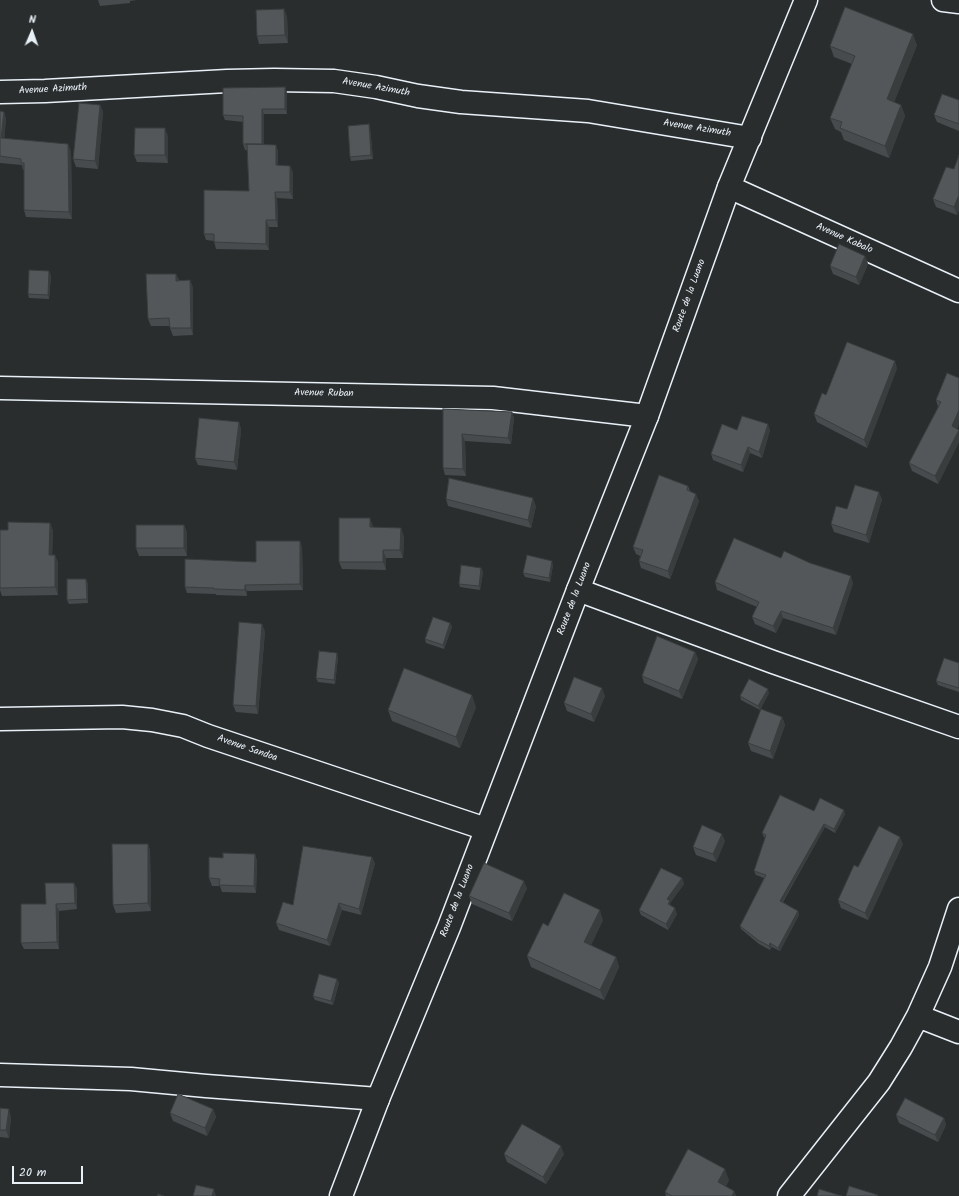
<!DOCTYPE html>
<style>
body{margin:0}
#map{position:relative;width:959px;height:1196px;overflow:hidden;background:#2a2d2e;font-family:Kalam,sans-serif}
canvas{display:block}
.north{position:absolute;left:12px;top:12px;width:40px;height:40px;-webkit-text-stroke:3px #2a2d2e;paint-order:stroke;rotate:2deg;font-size:11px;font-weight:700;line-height:16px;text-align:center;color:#e8f1f8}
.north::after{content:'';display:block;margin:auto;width:14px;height:18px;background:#e8f1f8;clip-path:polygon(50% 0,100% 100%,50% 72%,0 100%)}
.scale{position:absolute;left:12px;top:1166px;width:71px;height:18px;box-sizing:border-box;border:2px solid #e8f1f8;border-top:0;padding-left:5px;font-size:12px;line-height:14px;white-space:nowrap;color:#e8f1f8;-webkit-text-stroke:3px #2a2d2e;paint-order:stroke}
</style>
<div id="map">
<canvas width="959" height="1196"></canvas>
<div class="north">N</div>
<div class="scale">20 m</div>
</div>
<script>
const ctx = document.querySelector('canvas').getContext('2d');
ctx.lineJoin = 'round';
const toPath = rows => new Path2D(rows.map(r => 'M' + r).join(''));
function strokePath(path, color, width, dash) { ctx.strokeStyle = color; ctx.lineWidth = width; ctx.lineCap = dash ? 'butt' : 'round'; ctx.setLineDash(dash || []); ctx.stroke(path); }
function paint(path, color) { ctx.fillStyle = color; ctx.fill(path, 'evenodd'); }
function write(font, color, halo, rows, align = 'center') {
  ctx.font = font + ' Kalam,sans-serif'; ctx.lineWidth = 3; ctx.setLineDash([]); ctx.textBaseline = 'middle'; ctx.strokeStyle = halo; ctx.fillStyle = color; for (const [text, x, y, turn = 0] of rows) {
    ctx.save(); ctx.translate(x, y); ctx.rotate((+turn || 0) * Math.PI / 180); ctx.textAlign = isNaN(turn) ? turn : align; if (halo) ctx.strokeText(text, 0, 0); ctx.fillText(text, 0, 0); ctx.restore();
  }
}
const minor = toPath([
 [943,0,959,2],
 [0,92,45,91,227,81,274,80,334,81,376,87,418,96,461,102,588,111,750,138],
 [729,187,959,291],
 [0,388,493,398,647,416],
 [578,590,773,662,959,727],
 [0,719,122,717,152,720,183,726,208,736,486,829],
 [918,1016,959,1032],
 [0,1075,131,1079,206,1086,378,1099],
 [789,1196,879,1082,901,1047,918,1016,940,967,959,909]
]);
const tertiary = toPath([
 [341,1196,378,1099,449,927,578,590,647,416,729,187,806,0]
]);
strokePath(minor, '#e8f1f8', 25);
strokePath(tertiary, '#e8f1f8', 25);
strokePath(minor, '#2a2d2e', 22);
strokePath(tertiary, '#2a2d2e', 22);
paint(toPath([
 [98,0,137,0,130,1,130,3,100,6],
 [287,16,288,43,259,44,257,36],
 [917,45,894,102,901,105,905,116,889,158,844,140,841,132,835,129,830,118,852,64,834,57,830,46],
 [285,87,287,93,287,114,264,114,264,145,276,145,278,152,278,166,290,166,293,173,293,199,277,198,278,227,269,227,269,250,216,249,214,241,206,240,204,234,249,191,247,150,245,150,243,144,243,122,225,120,223,115],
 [959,100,959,131,937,122,934,115],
 [100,105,103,112,98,169,76,167,73,159],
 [0,111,4,112,6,119,4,138,71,151,72,219,26,217,24,210,24,170,23,170,22,165,0,163],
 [369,124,370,128,373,159,351,161,350,157],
 [168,136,168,163,137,162,134,155],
 [959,155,959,210,957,215,936,207,933,199,954,169],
 [865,256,868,264,859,285,833,274,830,266],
 [176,274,179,280,190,280,193,288,193,335,173,336,170,328,170,326,151,326,148,319],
 [51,275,49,299,29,298,28,294],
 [897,368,867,448,817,422,814,414,826,395],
 [959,378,959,424,957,429,959,430,959,442,938,484,912,471,909,463,938,407,936,400],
 [443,409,512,412,514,418,511,444,465,441,466,476,445,475,443,468],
 [239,422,241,430,237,470,198,465,195,458],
 [737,430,770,430,762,458,750,453,743,472,713,460,711,454],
 [688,486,690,491,699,501,670,579,641,568,639,561,640,556,636,554,633,547],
 [446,499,536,506,531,528,448,506],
 [882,499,869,543,834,532,831,524,847,509],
 [50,523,53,531,52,555,58,562,58,595,2,596,0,590,0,530,8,530],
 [184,525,187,533,187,556,139,556,136,548],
 [373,526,373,528,404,536,403,558,386,558,386,570,342,569,339,562],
 [302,547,303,590,247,591,247,596,216,595,216,594,187,593,185,587,256,562],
 [781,558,853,583,836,635,783,618,776,633,755,624,752,617,757,607,717,590,715,582],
 [553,565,550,582,525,577,523,573],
 [481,568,483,572,480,590,460,587,459,584],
 [88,583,88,603,69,604,67,600],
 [450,623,452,627,444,649,426,643,425,639],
 [265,631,258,714,236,712,233,705],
 [695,652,698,659,682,699,644,683,642,676],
 [338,657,335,684,318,682,316,678],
 [959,663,959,692,938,685,936,681],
 [769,693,760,710,741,700,740,696],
 [605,696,594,722,567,711,564,703],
 [476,707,460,748,392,721,388,710],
 [782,717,785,725,773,759,751,751,748,743],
 [814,811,845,814,835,833,825,827,783,902,798,911,799,915,780,951,772,947,770,950,759,944,741,929,740,926,764,878,756,875,754,871,766,838,764,837,762,833],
 [725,841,716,862,696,855,693,847],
 [148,844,150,851,151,911,116,913,113,905],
 [903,844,868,920,841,908,838,900,858,867],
 [255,854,257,861,256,893,222,892,220,886,212,886,209,878,223,858],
 [375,863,361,915,342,910,330,946,279,930,276,923,293,905],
 [682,878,684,884,670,903,671,906,677,914,668,930,641,915,639,910],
 [74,883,77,889,77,909,59,911,59,949,24,949,21,943,46,904],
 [527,888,512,921,472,904,469,896],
 [603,920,591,945,616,957,619,967,604,1000,531,967,527,956,548,926],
 [337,979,339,983,333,1005,315,1000,313,996],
 [0,1108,11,1117,9,1138,0,1137],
 [213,1109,216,1117,207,1136,173,1121,170,1113],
 [896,1115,944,1118,946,1125,938,1142,899,1123],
 [504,1154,564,1154,546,1184,507,1162],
 [729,1180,726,1186,734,1191,736,1196,666,1196,665,1192]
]), '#474b4d');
paint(toPath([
 [284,9,287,16,288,43,285,35],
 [913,34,917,45,891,110,887,99],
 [285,87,287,93,287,114,285,109],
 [100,105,103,112,98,169,95,161],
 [901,105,905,116,889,158,885,146],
 [262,109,264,114,264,150,262,144],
 [4,112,6,119,4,145,1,138],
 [369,124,370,128,373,159,371,155],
 [165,128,168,136,168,163,165,155],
 [68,144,71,151,72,219,69,212],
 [276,145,278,152,278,172,276,165],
 [290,166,293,173,293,199,290,192],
 [275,192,277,198,278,227,276,220],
 [959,195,959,210,957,215,954,207],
 [266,220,269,227,269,250,266,244],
 [865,256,868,264,859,285,856,277],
 [49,271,51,275,49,299,48,295],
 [176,274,179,281,176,281],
 [190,280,193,288,193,335,191,328],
 [895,361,897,368,867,448,864,440],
 [959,410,959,424,955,434,952,426],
 [512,412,514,418,511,444,508,438],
 [239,422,241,430,237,470,234,462],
 [768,424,770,430,762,458,759,452],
 [959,430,959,442,938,484,935,476],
 [462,434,465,441,466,476,463,469],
 [748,447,750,453,743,472,741,465],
 [879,492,882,499,869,543,866,535],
 [696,494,699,501,670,579,668,571],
 [533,498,536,506,531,528,528,520],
 [370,518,373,526,372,535,370,527],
 [50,523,53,531,52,562,49,555],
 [184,525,187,533,187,556,184,548],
 [401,528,404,536,403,558,400,550],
 [300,541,302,547,303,590,300,584],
 [383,550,386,558,386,570,383,562],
 [55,555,58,562,58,595,55,587],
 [552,561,553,565,550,582,549,578],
 [481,568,483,572,480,590,479,586],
 [851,576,853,583,836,635,833,628],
 [86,579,88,583,88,603,87,599],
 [245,585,247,591,247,596,245,590],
 [781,611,783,618,776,633,773,626],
 [450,623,452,627,444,649,443,645],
 [262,624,265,631,258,714,256,706],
 [695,652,698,659,682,699,679,691],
 [337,653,338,657,335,684,334,680],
 [602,688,605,696,594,722,591,714],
 [768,689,769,693,760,710,758,706],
 [472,695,476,707,460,748,456,737],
 [782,717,785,725,773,759,770,751],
 [844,810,845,814,835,833,834,829],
 [824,824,825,827,781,904,780,901],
 [722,834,725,841,716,862,713,854],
 [900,837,903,844,868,920,865,913],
 [148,844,150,851,151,911,148,903],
 [255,854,257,861,256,893,254,886],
 [372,857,375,863,361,915,359,909],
 [682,878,684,884,670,903,672,907,670,910,667,899],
 [524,881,527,888,512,921,509,913],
 [74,883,77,889,77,909,75,903],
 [339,903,342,910,330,946,327,940],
 [56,904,59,911,59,949,57,942],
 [675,908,677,914,668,930,666,924],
 [600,910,603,920,588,952,584,942],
 [798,911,799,915,780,951,778,948],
 [770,943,772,947,770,950,769,946],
 [616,957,619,967,604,1000,600,990],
 [337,979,339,983,333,1005,331,1001],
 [9,1109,11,1117,9,1138,6,1130],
 [213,1109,216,1117,207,1136,205,1128],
 [944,1118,946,1125,938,1142,935,1135],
 [561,1146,564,1154,546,1184,543,1177],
 [725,1169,729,1180,722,1193,718,1182],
 [214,1189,216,1196,212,1196],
 [734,1191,736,1196,732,1196]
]), '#3a3d3e');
const building = toPath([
 [845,7,913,34,887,99,901,105,885,146,840,128,842,122,830,118,855,56,830,46,845,7],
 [284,9,285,35,257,36,256,10,284,9],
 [285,87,285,109,262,109,262,144,243,144,243,116,223,115,223,88,285,87],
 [942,94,959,100,959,124,934,115,942,94],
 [79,103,100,105,95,161,73,159,79,103],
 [0,111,4,112,1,138,68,144,69,212,24,210,24,163,21,163,21,159,0,156,0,111],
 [369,124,371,155,350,157,348,126,369,124],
 [135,128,165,128,165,155,134,155,135,128],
 [247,144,276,145,276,165,290,166,290,192,275,192,276,220,266,220,266,244,214,242,214,234,204,234,204,190,249,191,247,144],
 [959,155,959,195,954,207,933,199,946,167,954,169,959,155],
 [839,244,865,256,856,277,830,266,839,244],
 [29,270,49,271,48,295,28,294,29,270],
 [146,274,176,274,176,281,190,280,191,328,170,328,169,318,148,319,146,274],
 [847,342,895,361,864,440,814,414,822,393,826,395,847,342],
 [947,373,959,378,959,410,952,426,959,430,935,476,909,463,941,402,936,400,947,373],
 [443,409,512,412,508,438,462,434,463,469,443,468,443,409],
 [742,416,768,424,759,452,748,447,741,465,711,454,722,424,737,430,742,416],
 [199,418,239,422,234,462,195,458,199,418],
 [659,475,688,486,687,490,696,494,668,571,639,561,643,550,633,547,659,475],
 [449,478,533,498,528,520,446,499,449,478],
 [855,485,879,492,866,535,831,524,836,506,847,509,855,485],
 [339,518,370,518,370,527,401,528,400,550,383,550,383,562,339,562,339,518],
 [8,522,50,523,49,555,55,555,55,587,0,588,0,530,8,530,8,522],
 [136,525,184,525,184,548,136,548,136,525],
 [734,538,781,558,784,551,810,563,851,576,833,628,781,611,773,626,752,617,759,602,715,582,734,538],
 [256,541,300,541,300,584,245,585,245,590,214,589,214,588,185,587,185,559,256,562,256,541],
 [527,555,552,561,549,578,523,573,527,555],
 [461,565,481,568,479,586,459,584,461,565],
 [67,579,86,579,87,599,67,600,67,579],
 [433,617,450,623,443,645,425,639,433,617],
 [239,622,262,624,256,706,233,705,239,622],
 [657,636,695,652,679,691,642,676,657,636],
 [319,651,337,653,334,680,316,678,319,651],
 [944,658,959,663,959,688,936,681,944,658],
 [404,668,472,695,456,737,388,710,404,668],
 [574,677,602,688,591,714,564,703,574,677],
 [749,679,768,689,758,706,740,696,749,679],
 [761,709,782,717,770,751,748,743,761,709],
 [780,795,814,811,820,798,844,810,834,829,824,824,780,901,798,911,778,948,770,943,769,946,758,940,740,926,766,875,754,871,766,835,762,833,780,795],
 [702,825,722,834,713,854,693,847,702,825],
 [879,826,900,837,865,913,838,900,854,865,858,867,879,826],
 [112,844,148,844,148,903,113,905,112,844],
 [303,846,372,857,359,909,339,903,327,940,276,923,283,902,293,905,303,846],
 [223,853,255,854,254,886,219,885,220,879,209,878,209,857,223,858,223,853],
 [484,863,524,881,509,913,469,896,484,863],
 [661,868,682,878,667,899,670,901,668,904,675,908,666,924,639,910,661,868],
 [45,883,74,883,75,903,56,904,57,942,21,943,21,904,46,904,45,883],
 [564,893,600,910,584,942,616,957,600,990,527,956,543,923,548,926,564,893],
 [319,974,337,979,331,1001,313,996,319,974],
 [178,1094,213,1109,205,1128,170,1113,178,1094],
 [905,1098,944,1118,935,1135,896,1115,905,1098],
 [0,1108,9,1109,6,1130,0,1130,0,1108],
 [522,1124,561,1146,543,1177,504,1154,522,1124],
 [688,1149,725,1169,718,1182,734,1191,732,1196,672,1196,665,1192,688,1149],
 [196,1185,214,1189,212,1196,193,1196,196,1185],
 [849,1186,878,1195,877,1196,846,1196,849,1186],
 [819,1189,842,1196,817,1196,819,1189],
 [158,1194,164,1196,157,1196,158,1194]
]);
paint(building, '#535759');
strokePath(building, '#3a3d3e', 1);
write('10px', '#e8f1f8', '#2a2d2e', [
 ["Avenue Azimuth",376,88,10],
 ["Avenue Azimuth",53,90,-3],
 ["Avenue Azimuth",697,129,9],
 ["Avenue Kabalo",844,239,24],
 ["Route de la Luano",690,296,-70],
 ["Avenue Ruban",324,394,1],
 ["Route de la Luano",575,599,-69],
 ["Avenue Sandoa",247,749,19],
 ["Route de la Luano",458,901,-69]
]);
</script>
